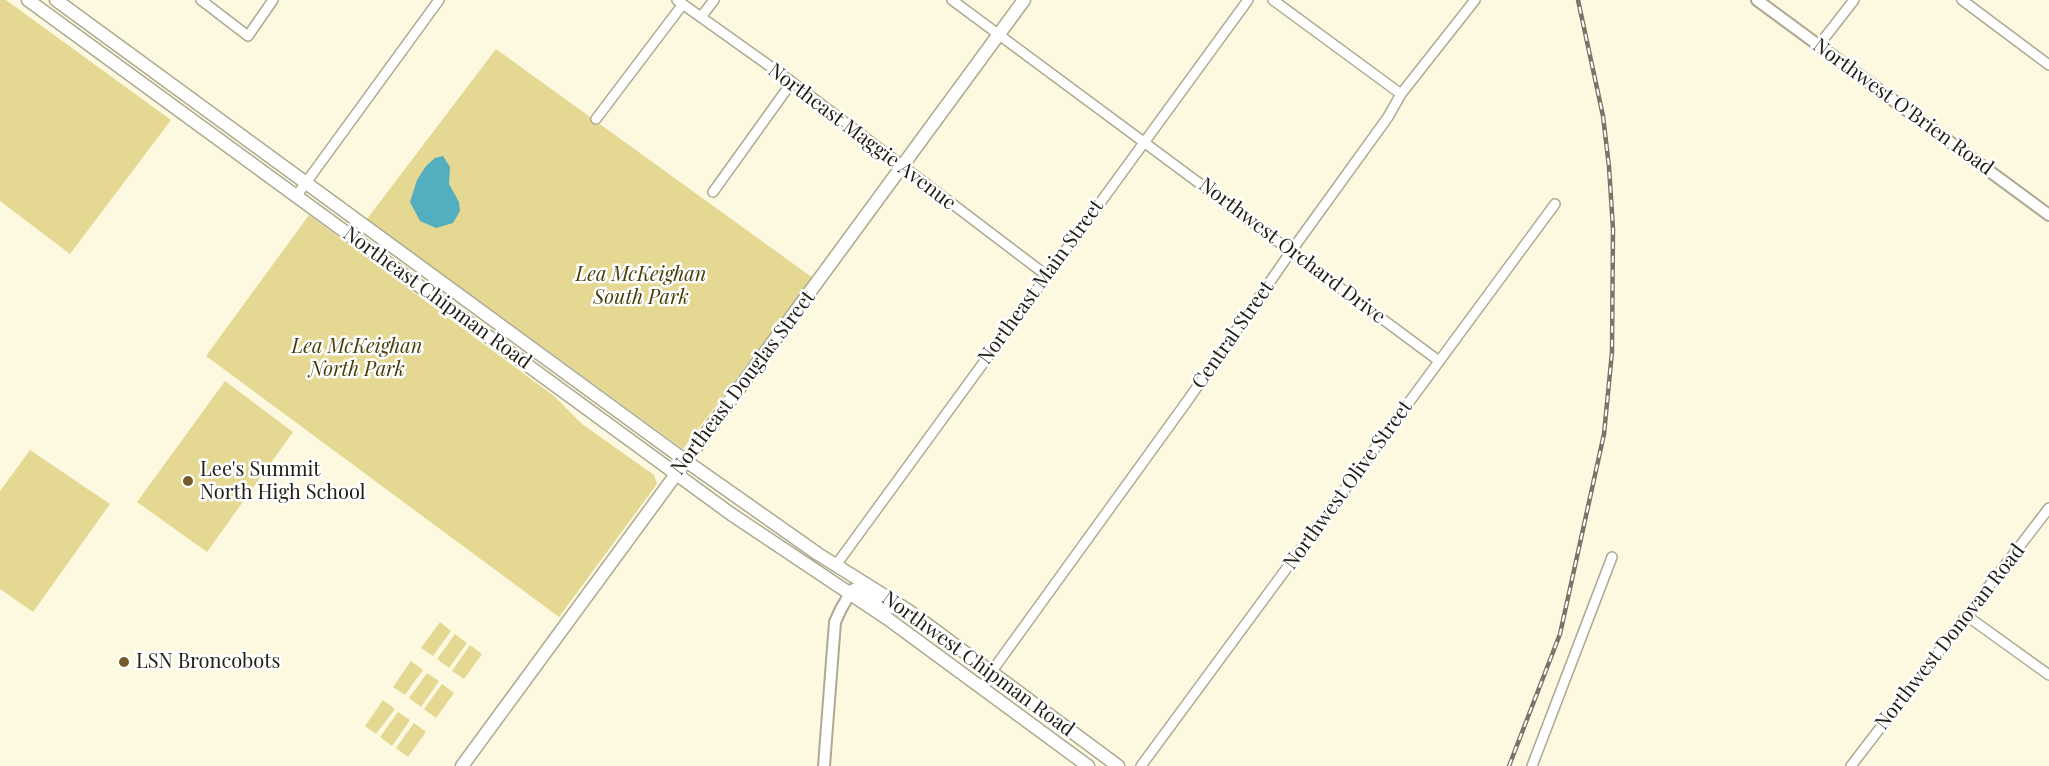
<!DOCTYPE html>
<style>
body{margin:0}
canvas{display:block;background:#fdf9e0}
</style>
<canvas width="2049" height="766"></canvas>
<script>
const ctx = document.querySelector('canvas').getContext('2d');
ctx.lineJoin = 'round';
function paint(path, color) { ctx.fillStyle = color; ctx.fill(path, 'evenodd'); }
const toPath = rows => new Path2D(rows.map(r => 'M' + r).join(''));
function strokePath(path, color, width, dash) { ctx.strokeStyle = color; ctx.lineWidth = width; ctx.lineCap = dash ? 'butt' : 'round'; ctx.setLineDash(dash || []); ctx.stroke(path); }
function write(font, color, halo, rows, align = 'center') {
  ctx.font = font + ' "Playfair Display",serif'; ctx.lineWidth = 5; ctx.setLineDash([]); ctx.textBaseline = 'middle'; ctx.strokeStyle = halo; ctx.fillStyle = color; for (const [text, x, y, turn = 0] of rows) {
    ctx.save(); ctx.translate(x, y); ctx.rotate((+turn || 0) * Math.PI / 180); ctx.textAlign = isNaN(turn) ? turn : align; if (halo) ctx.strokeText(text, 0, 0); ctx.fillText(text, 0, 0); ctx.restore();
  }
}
paint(toPath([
 [0,0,6,0,171,120,70,254,0,201],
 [496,49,813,278,683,449,367,219],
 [309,215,554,396,582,424,654,475,657,484,559,617,206,356],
 [225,381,293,432,207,552,137,502],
 [30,450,110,504,33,612,0,589,0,491],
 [440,622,451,631,433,656,421,648],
 [455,634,467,643,449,668,437,659],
 [470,645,482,654,464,679,452,671],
 [411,661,423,670,405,695,393,687],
 [427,673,439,681,421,707,409,698],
 [442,684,454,693,436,718,424,709],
 [383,700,395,709,376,734,365,726],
 [398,712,410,720,392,746,380,737],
 [414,723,426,732,408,757,396,748]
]), '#e4d893');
paint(toPath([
 [443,156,450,167,449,184,459,202,460,211,453,223,436,228,420,221,410,202,417,180,426,166,435,158]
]), '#53aebf');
const minor = toPath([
 [201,0,248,36,273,0],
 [677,0,792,82,1046,275],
 [952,0,1439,361],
 [1273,0,1401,94],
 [1962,0,2049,65],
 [701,17,714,0],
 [1819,45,1854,0],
 [596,119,683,4],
 [713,192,792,82],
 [297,195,439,0],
 [836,565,1248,0],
 [1967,616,2049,675],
 [992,671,1188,400,1292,250,1388,117,1401,94,1475,0],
 [1141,766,1555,204],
 [1532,766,1612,557],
 [1851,766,2049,508]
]);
const tertiary = toPath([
 [1757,0,2049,215],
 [824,766,835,622,841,609,852,590,856,588,891,608,908,611]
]);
const secondary = toPath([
 [28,0,731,514,888,619,1088,766],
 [56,0,686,461,818,554,909,611,1118,766],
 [462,766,1024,0]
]);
strokePath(minor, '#ada992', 12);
strokePath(tertiary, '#ada992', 14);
strokePath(secondary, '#ada992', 15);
strokePath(minor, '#fff', 9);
strokePath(tertiary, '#fff', 10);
strokePath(secondary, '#fff', 12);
const rail = toPath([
 [1509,766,1560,634,1604,434,1612,352,1613,229,1609,167,1603,116,1578,0]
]);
strokePath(rail, '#787566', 4.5);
strokePath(rail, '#fff', 2, [7]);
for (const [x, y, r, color] of [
 [188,481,6,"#755a2c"],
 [124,662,6,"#755a2c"]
]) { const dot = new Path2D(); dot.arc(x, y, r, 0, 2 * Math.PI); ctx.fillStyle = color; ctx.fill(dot); strokePath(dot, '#fff', 2); }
write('20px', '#222017', '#fff', [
 ["Northwest O'Brien Road",1903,107,36],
 ["Northeast Maggie Avenue",862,137,37],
 ["Northwest Orchard Drive",1292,251,37],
 ["Northeast Main Street",1041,282,-54],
 ["Northeast Chipman Road",437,298,36],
 ["Central Street",1233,335,-55],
 ["Northeast Douglas Street",743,383,-53],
 ["Northwest Olive Street",1348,485,-54],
 ["Northwest Donovan Road",1950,637,-52],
 ["Northwest Chipman Road",978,664,36]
]);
write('italic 20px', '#473e06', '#fff', [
 ["Lea McKeighan",641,275],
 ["South Park",641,298],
 ["Lea McKeighan",357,347],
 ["North Park",357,370]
]);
write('20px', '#222017', '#fff', [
 ["Lee's Summit",200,470],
 ["North High School",200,493],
 ["LSN Broncobots",136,662]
], 'left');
</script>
